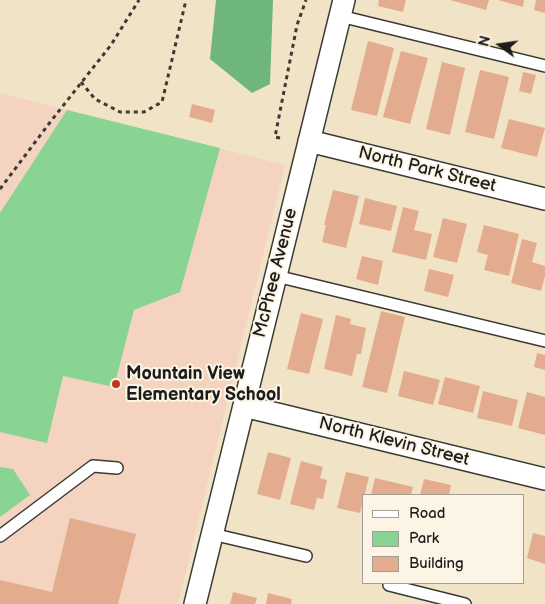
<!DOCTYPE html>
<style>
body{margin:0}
#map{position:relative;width:545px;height:604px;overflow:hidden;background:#f1e3c5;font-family:"Balsamiq Sans",sans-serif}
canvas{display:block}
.legend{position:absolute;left:362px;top:494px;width:162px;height:90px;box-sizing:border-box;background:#fcf5e5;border:1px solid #a29e95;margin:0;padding:6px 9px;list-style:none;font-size:15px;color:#1c1c1c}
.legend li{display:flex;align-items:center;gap:10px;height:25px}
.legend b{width:25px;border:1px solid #a29e95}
.north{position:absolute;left:475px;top:20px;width:50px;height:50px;-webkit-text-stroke:4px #fcf5e5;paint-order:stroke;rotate:284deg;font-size:14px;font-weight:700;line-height:20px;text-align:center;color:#1c1c1c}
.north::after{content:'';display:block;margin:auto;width:18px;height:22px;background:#1c1c1c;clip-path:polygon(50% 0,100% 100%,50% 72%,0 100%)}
</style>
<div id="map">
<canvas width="545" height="604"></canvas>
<ul class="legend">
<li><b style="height:6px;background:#fff"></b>Road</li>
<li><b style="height:14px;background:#89d492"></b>Park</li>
<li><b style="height:14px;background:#e3ac8e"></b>Building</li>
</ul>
<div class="north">N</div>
</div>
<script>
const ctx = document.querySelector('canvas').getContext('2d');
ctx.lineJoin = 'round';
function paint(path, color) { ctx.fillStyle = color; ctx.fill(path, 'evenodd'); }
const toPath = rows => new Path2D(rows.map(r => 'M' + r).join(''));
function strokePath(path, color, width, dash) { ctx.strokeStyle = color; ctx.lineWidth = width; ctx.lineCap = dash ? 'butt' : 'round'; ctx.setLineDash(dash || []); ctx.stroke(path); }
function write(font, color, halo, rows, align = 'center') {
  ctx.font = font + ' "Balsamiq Sans",sans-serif'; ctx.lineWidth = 4; ctx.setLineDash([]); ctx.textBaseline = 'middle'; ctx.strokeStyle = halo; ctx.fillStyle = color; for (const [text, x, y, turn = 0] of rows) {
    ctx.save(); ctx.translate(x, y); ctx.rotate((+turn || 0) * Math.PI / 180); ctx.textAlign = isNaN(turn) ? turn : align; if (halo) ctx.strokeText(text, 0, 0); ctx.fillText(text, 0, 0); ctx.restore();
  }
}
paint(toPath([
 [0,93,285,165,178,604,0,604]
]), '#f4d3c0');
paint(toPath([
 [67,110,220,148,180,292,134,310,114,387,63,376,47,443,0,432,0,213],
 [0,467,13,469,30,495,0,517]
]), '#89d492');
paint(toPath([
 [216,0,273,0,270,84,252,93,210,59]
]), '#6eb67c');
paint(toPath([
 [379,0,406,0,403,12,378,6],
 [450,0,489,0,486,10],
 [498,0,524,0,523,7],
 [536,0,545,0,545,13,534,10],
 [368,41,394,48,377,116,351,110],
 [401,51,428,58,410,124,383,117],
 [442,62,465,68,450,135,426,129],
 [480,70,509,77,494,139,465,132],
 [523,72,536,75,531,94,519,91],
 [192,104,215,110,212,123,189,117],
 [509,119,545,128,537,157,501,148],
 [333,190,359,196,346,248,322,242,326,225,324,225],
 [365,198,397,206,391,231,359,224],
 [403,207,419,211,414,230,432,234,426,260,392,252],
 [443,218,467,224,457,263,433,257],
 [484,225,519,234,509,276,484,270,488,255,477,252],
 [522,239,537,243,532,262,545,266,545,276,541,291,511,283],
 [362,256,383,261,378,285,356,279],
 [429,269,454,275,448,297,424,291],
 [381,311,405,317,387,393,362,387],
 [301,313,323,319,309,374,287,369],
 [336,315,351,319,350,324,366,328,361,354,357,354,352,376,324,369],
 [537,353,545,355,545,370,534,367],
 [404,371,440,380,433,405,398,396],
 [445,377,480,386,473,413,438,404],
 [483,391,518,400,512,426,477,418],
 [527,392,545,397,545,435,518,428],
 [268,452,291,458,280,500,257,494],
 [301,461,323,467,320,478,327,480,323,499,317,498,314,510,290,504],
 [346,472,369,477,360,513,337,508],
 [375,478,413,487,411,495,371,495],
 [424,479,451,485,449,495,420,495],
 [70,518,136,534,118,604,0,604,0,580,52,592],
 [533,533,545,536,545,564,527,558],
 [233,592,257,598,255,604,230,604],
 [268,593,292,599,291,604,266,604]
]), '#e3ac8e');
const lane = toPath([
 [340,16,545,66],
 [276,276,545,341],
 [212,534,306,556],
 [0,536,93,466,117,468],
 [389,585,465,604]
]);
const street = toPath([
 [309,141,545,199],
 [244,406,545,479],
 [195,604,344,0]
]);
strokePath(lane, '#3c3a35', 14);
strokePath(street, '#3c3a35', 24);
strokePath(toPath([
 [81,82,95,99,120,112,144,112,162,102,186,0],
 [280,138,275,137,297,25,306,0],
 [0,189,51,121,111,45,139,0]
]), '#3c3a35', 3, [4, 4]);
strokePath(lane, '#fff', 11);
strokePath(street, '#fff', 21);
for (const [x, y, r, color] of [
 [116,384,5,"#c8321e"]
]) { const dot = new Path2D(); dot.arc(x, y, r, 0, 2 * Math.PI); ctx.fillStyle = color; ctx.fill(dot); strokePath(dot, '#fcf5e5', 2); }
write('18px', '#1c1c1c', '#fcf5e5', [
 ["North Park Street",427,170,14],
 ["McPhee Avenue",276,273,-76],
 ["North Klevin Street",394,442,14]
]);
write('bold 18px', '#1c1c1c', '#fcf5e5', [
 ["Mountain View",126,374],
 ["Elementary School",126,395]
], 'left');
</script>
